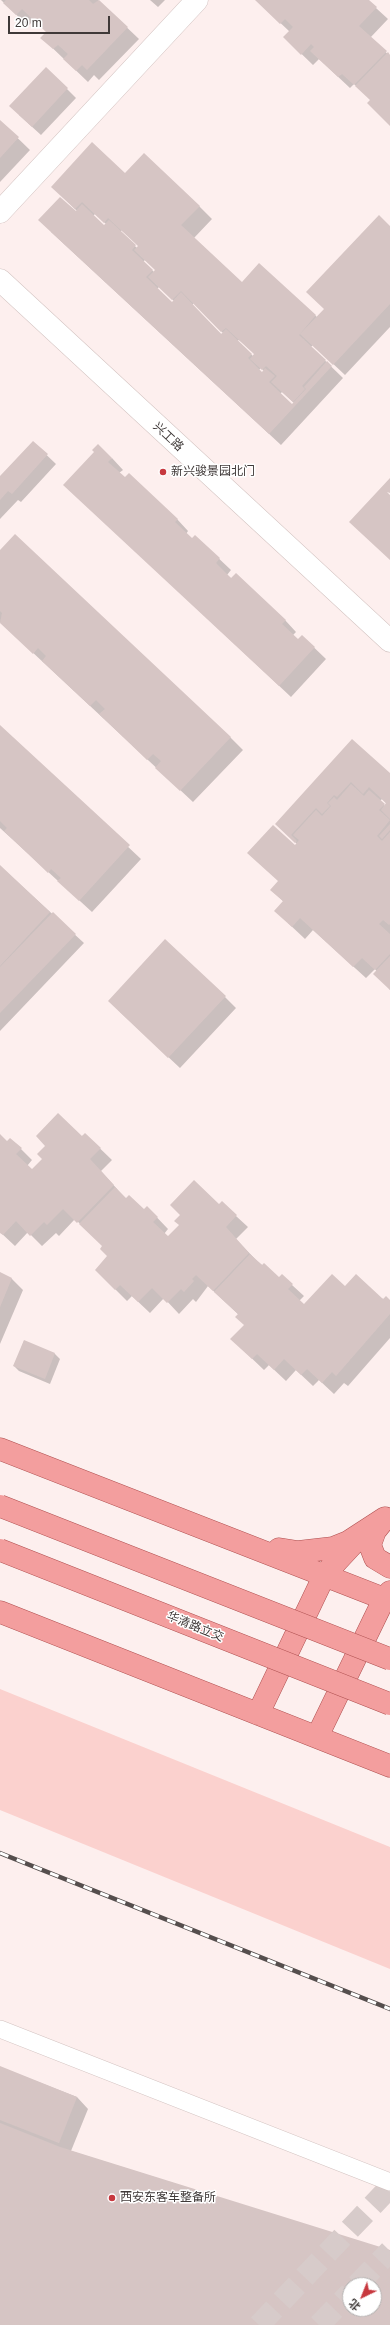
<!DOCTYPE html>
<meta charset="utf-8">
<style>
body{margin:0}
#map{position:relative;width:390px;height:2325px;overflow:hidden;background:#fdefee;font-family:Arial,"Noto Sans SC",sans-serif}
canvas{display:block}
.north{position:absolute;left:342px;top:2277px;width:40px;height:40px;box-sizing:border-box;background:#fff;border:1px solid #b2b0af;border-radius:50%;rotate:223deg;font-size:11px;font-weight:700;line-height:16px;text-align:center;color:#3f3938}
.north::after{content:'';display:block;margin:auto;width:14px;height:18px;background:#c7383e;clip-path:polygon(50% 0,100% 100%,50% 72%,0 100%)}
.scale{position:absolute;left:8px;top:16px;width:102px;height:18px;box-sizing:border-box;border:2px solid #3f3938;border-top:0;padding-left:5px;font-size:12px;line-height:14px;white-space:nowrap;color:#3f3938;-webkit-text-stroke:3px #fff;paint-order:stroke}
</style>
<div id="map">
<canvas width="390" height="2325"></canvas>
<div class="north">北</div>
<div class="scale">20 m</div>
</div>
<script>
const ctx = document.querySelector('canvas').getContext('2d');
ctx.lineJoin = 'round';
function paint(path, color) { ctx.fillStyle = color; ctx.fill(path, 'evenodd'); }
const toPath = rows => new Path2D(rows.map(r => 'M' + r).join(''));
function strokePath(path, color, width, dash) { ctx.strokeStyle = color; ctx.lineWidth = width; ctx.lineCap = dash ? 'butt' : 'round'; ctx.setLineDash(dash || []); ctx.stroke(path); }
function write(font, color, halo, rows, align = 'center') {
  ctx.font = font + ' Arial,"Noto Sans SC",sans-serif'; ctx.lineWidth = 3; ctx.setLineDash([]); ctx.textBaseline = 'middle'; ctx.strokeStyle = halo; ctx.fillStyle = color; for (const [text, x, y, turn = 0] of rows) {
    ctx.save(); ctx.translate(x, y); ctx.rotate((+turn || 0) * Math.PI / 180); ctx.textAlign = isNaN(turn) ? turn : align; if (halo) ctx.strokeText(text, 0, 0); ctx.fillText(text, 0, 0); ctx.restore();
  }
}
paint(toPath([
 [0,1689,390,1847,390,1969,0,1810]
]), '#fbd1ce');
paint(toPath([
 [1,0,98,0,139,39,99,80,94,75,88,82,42,38,47,32,34,20,28,26],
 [150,0,165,0,158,7],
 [256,0,368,0,376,8,388,19,370,38,390,56,390,125,371,100,354,84,350,88,319,59,313,65,284,37,290,32],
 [46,68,76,98,41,135,19,115],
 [0,121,30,150,0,182],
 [126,174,199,206,212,219,194,238,242,283,259,264,318,318,390,228,390,327,345,375,313,345,311,347,343,378,281,445,51,232,77,211,65,199],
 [95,214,106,224,104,226,93,216],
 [122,230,139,246,137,248,120,232],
 [145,260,156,270,154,272,143,262],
 [159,287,174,301,172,303,157,289],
 [194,303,223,333,222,335,192,305],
 [239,340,255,354,253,356,237,341],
 [261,368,264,371,262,373,259,370],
 [282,392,294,403,292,405,280,394],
 [33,442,56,464,21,502,18,500,0,519,0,478],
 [112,458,123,470,119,473,177,519,188,531,186,534,192,539,195,536,231,570,227,575,285,620,296,632,293,635,298,640,302,636,326,659,291,697,65,485],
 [0,551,230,737,243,750,193,802,0,622],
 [0,727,141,859,92,912,0,828],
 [352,740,390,774,390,990,375,969,366,978,313,930,305,939,288,923,284,902,271,890,279,882,297,844,289,836],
 [382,799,387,804,385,806,380,801],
 [0,866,84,943,0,1031],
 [225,997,236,1008,180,1068,120,1012],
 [85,1134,112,1160,101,1171,126,1199,144,1211,147,1207,168,1229,164,1234,168,1237,219,1206,236,1216,248,1227,236,1239,256,1260,279,1279,282,1275,292,1285,304,1296,299,1301,304,1306,345,1287,390,1301,390,1338,348,1386,344,1383,334,1394,319,1380,313,1386,296,1370,286,1381,269,1365,264,1370,243,1350,245,1325,239,1315,208,1286,196,1302,193,1299,179,1314,164,1298,150,1313,132,1296,127,1301,96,1270,109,1256,103,1246,75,1219,59,1236,56,1233,42,1246,28,1232,15,1246,0,1232,0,1135,7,1142,21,1149,32,1160,27,1166,32,1171],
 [0,1273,12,1279,23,1290,0,1344],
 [24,1341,55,1354,60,1359,50,1384,19,1371,14,1366],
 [0,2067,77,2097,88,2109,71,2151,390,2251,390,2325,0,2325],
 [350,2285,374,2285,374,2309,350,2309]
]), '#0003');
paint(toPath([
 [6,0,89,0,93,4,99,0,128,27,87,70,82,65,76,71,63,59,68,54,58,45,53,49,40,38,46,32,22,9,16,15,3,3],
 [255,0,369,0,377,7,359,26,387,51,354,85,342,74,338,77,310,51,314,47,311,44,301,55,283,37,293,27,285,19,280,24],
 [388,52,390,55,390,126,367,103,370,100,355,86],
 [46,67,68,88,32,127,9,106],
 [0,120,19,137,0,158],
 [92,142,125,173,144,153,200,206,181,225,242,282,259,263,316,315,299,335,326,360,302,386,305,389,293,402,271,382,277,376,266,366,262,370,250,359,254,354,226,328,221,332,181,291,172,300,148,277,155,270,134,250,138,246,108,218,104,223,82,202,75,209,51,187],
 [60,197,76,211,82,204,104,225,109,220,136,245,132,250,153,270,146,277,172,302,181,292,221,334,226,329,252,354,248,358,262,372,265,368,275,376,269,382,292,404,306,389,304,387,327,361,332,366,269,434,38,220],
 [379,215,390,226,390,304,333,365,300,334,324,309,306,292],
 [33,441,48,454,12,494,8,491,0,500,0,476],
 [98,444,112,458,108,462,125,477,129,473,178,519,175,522,192,538,195,535,220,558,216,563,231,578,236,573,286,620,282,624,298,639,302,635,315,647,279,686,63,485,94,452,92,450],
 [390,478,390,493,387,492,390,495,390,560,349,522],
 [15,534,231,737,180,791,155,768,161,761,153,754,147,760,99,714,105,709,96,700,90,706,42,661,46,656,38,648,33,654,0,623,2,613,0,611,0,550],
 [0,725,130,845,79,901,57,881,61,878,51,869,48,873,4,831,7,828,0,821],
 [352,739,390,773,390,819,381,810,386,803,369,787,363,794,351,782,337,797,334,795,327,803,330,806,322,814,316,808,291,835,297,841,295,843,275,824],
 [351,784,364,796,369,790,385,804,379,810,390,820,377,836,382,841,390,832,390,924,389,925,383,920,379,924,390,934,390,954,375,970,362,958,353,967,300,918,292,927,274,911,283,901,270,890,278,881,247,853,273,825,295,845,299,840,293,835,316,810,322,816,331,806,328,803,334,797,337,800],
 [390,824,390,830,382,839,379,836],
 [0,865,50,912,0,966],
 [53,912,76,934,0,1013,0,967],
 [165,939,226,996,168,1058,108,1001],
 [390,956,390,990,373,974],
 [58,1113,82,1136,85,1133,101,1148,90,1159,114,1185,77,1223,63,1209,47,1225,44,1222,30,1236,16,1221,3,1235,0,1233,0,1134,7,1141,10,1138,22,1148,16,1154,32,1169,42,1159,37,1154,45,1146,36,1136],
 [194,1180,219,1204,222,1201,237,1215,226,1227,249,1253,213,1291,196,1275,192,1279,194,1281,184,1292,181,1289,167,1303,152,1288,138,1302,120,1285,115,1290,95,1270,107,1256,100,1249,102,1246,79,1224,115,1187,126,1198,129,1195,144,1209,147,1206,158,1217,153,1222,168,1236,179,1225,174,1221,180,1215,170,1205],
 [250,1254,262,1265,264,1263,279,1277,282,1274,293,1284,288,1289,304,1304,332,1274,345,1286,356,1274,383,1299,386,1296,390,1300,390,1314,336,1376,332,1372,322,1383,307,1369,301,1375,284,1359,274,1370,257,1354,252,1359,230,1339,244,1325,235,1317,238,1314,214,1292],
 [0,1272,12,1278,0,1307],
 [24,1340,55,1353,45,1379,13,1366],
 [0,2066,77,2097,59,2143,0,2120],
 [0,2123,60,2147,390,2250,390,2325,0,2325],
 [350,2285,374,2285,374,2309,350,2309]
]), '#d6c5c4');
strokePath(toPath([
 [259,2325,390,2187]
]), '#d7cbca', 22, [22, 11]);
strokePath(toPath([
 [357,2285,390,2251],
 [319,2325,350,2293]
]), '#d7cbca', 22, [22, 11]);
const lane = toPath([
 [0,2029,390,2182]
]);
const street = toPath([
 [0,212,197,0]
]);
const secondary = toPath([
 [0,280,390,641]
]);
const primary = toPath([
 [0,1449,390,1601],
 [383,1521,375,1531,370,1545,375,1558,390,1567],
 [279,1549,298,1552,333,1548,348,1542,385,1518],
 [0,1612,390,1766],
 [258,1714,325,1574,363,1533],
 [317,1737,384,1599,390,1592]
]);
strokePath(lane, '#d3c3c1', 18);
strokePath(street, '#d3c3c1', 23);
strokePath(secondary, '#d3c3c1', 23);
strokePath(primary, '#af5050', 23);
strokePath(lane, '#fff', 17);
strokePath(street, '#fff', 22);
strokePath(secondary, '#fff', 22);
strokePath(primary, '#f39e9e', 22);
const rail = toPath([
 [0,1853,390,2009]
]);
strokePath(rail, '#554e4d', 4.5);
strokePath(rail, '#fff', 3, [9]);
const primaryBridge = toPath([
 [0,1506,390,1659],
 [0,1550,390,1704]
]);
strokePath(primaryBridge, '#af5050', 23, []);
strokePath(primaryBridge, '#f39e9e', 22);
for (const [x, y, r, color] of [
 [163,472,4,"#c7383e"],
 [112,2198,4,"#c7383e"]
]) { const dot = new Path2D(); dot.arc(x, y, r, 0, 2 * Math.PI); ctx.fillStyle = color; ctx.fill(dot); strokePath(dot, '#fff', 1.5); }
write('12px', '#3f3938', '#fff', [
 ["兴工路",168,437,43],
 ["华清路立交",195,1627,22]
]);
write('12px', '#3f3938', '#fff', [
 ["新兴骏景园北门",171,472],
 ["西安东客车整备所",120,2198]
], 'left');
</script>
